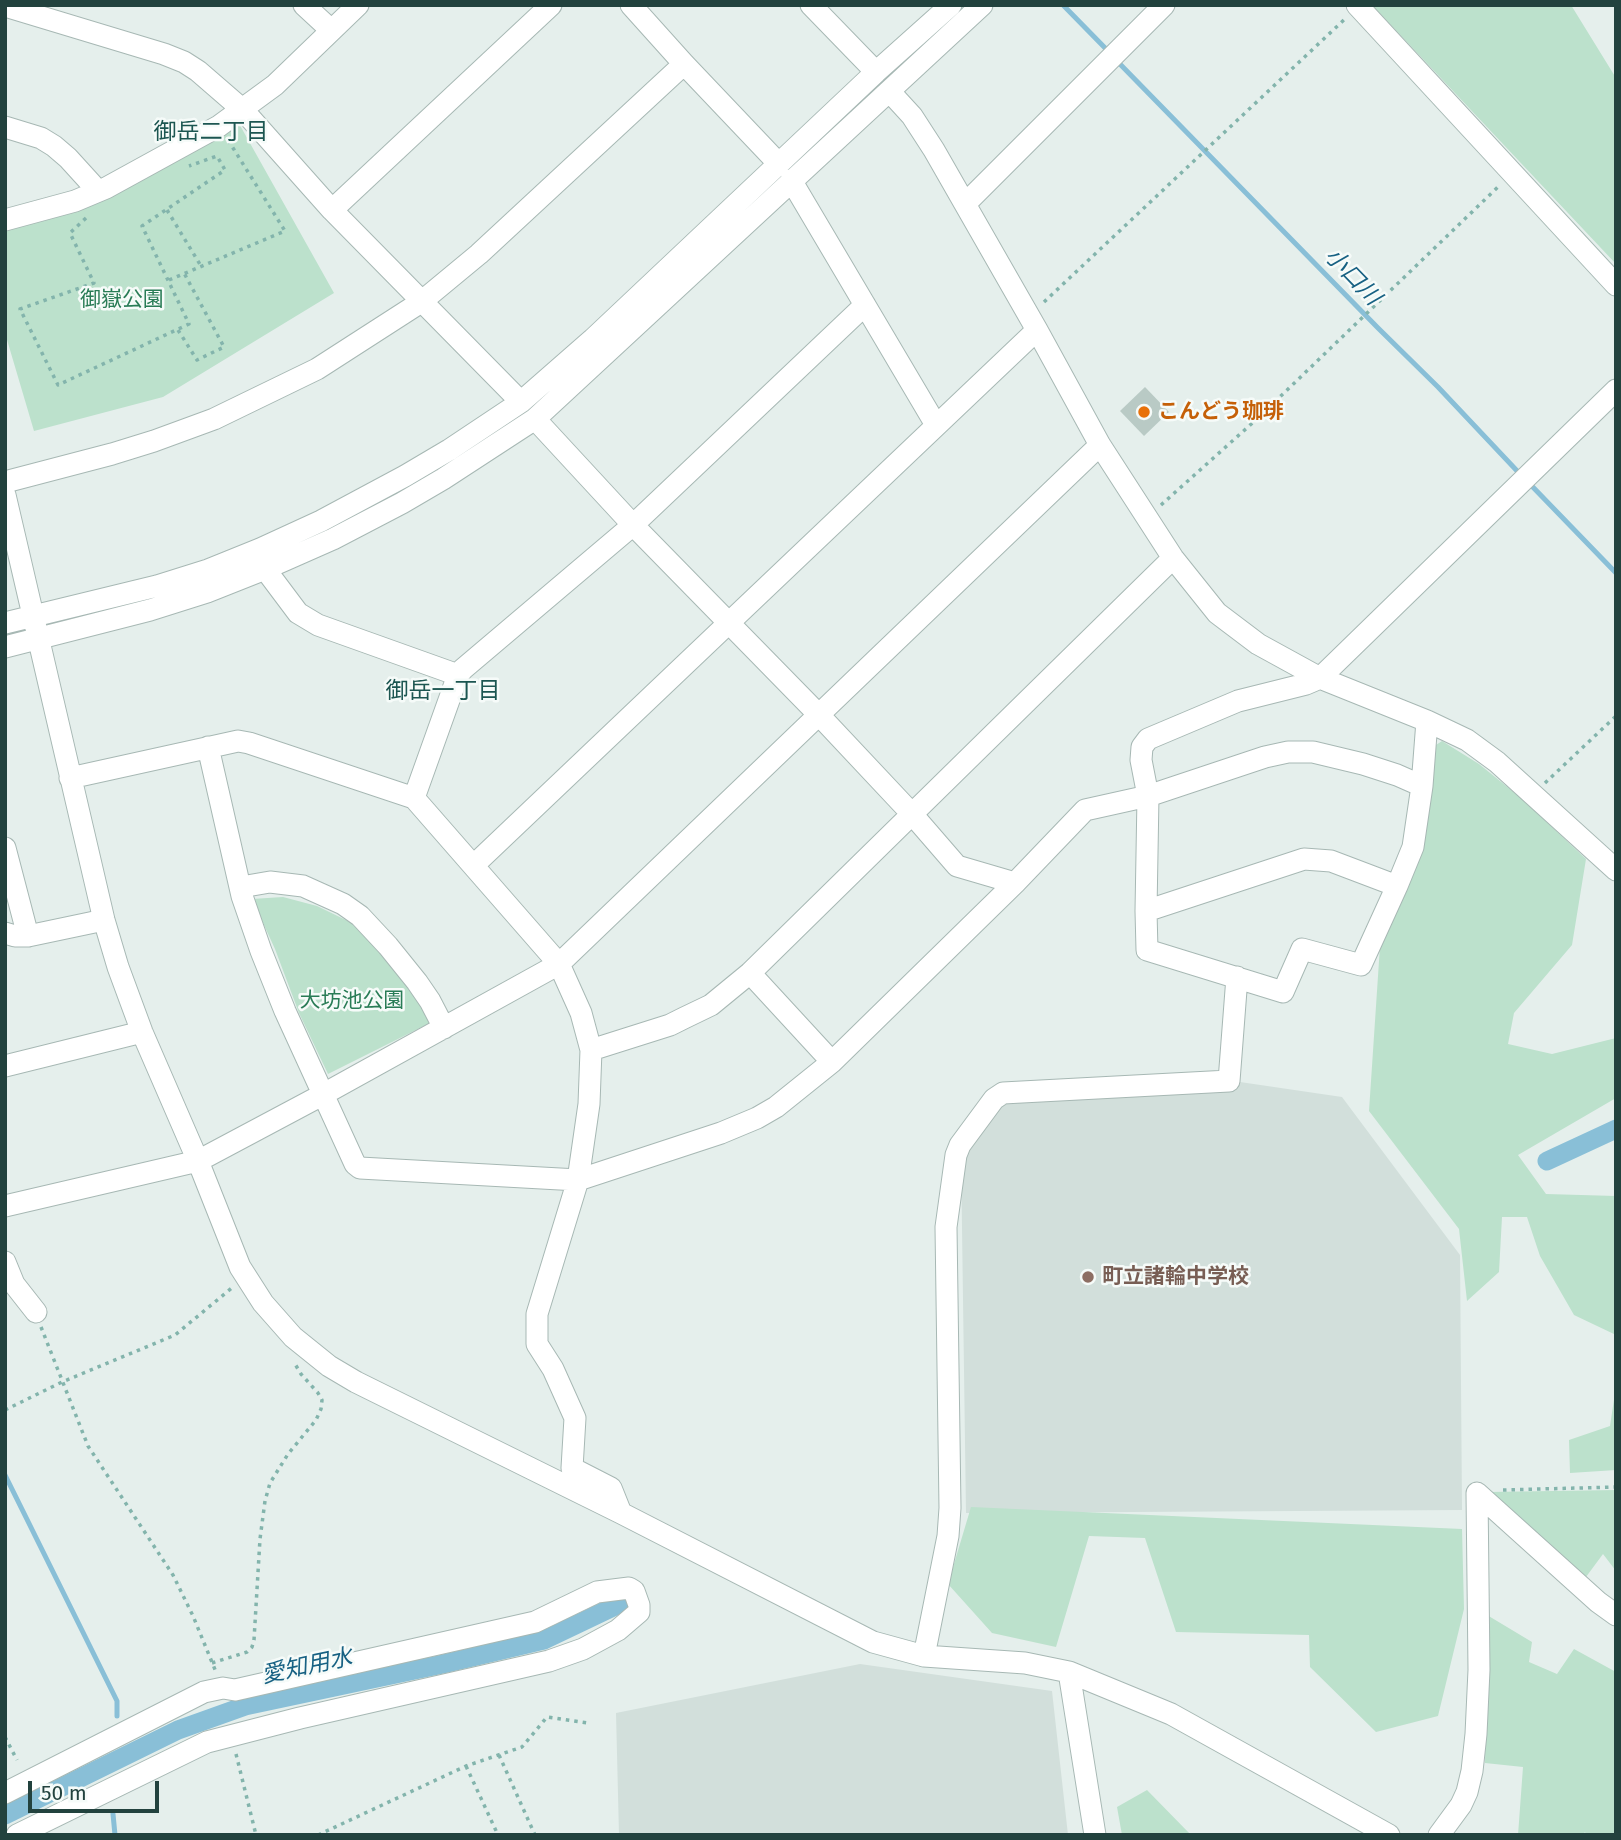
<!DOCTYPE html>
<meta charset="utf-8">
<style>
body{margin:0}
#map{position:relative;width:1621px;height:1840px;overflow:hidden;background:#e5efec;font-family:"Fira Sans",sans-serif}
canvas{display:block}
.frame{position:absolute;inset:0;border:7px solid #22423e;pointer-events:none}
.scale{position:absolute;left:28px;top:1781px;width:131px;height:32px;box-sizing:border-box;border:4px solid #22423e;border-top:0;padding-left:9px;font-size:21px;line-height:24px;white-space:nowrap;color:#22423e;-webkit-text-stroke:5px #f6fbf9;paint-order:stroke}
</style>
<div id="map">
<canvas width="1621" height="1840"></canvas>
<div class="frame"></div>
<div class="scale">50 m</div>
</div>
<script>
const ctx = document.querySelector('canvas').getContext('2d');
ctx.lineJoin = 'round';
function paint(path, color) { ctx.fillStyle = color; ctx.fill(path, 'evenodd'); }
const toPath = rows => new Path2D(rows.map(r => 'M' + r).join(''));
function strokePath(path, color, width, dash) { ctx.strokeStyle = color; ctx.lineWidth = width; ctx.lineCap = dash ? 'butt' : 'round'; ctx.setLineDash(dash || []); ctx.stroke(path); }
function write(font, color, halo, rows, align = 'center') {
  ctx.font = font + ' "Fira Sans","Noto Sans JP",sans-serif'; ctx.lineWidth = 5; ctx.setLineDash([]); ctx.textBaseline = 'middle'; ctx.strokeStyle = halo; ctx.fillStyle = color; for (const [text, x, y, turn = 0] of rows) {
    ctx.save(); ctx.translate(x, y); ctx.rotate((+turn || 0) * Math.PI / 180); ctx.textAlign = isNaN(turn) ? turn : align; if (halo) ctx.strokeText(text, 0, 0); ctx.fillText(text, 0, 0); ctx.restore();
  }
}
paint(toPath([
 [1240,1082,1342,1097,1460,1255,1462,1510,966,1513,961,1156,1005,1100],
 [860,1664,1052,1691,1068,1835,619,1835,616,1713]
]), '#d2dfdb');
paint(toPath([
 [1372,5,1571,5,1616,78,1616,264],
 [237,120,334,293,163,397,34,431,5,333,5,228],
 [1442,741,1479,764,1521,798,1586,859,1572,945,1514,1013,1508,1044,1552,1054,1616,1038,1616,1098,1518,1155,1546,1194,1616,1196,1616,1335,1574,1315,1540,1256,1527,1217,1502,1217,1499,1272,1467,1301,1459,1229,1369,1111,1380,946,1433,747],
 [283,897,317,906,350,922,383,955,429,1012,430,1023,328,1074,299,1013,275,949,252,899],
 [1616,1386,1616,1470,1570,1473,1569,1440,1610,1426],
 [1616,1490,1616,1571,1603,1554,1583,1581,1489,1492],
 [971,1507,1462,1529,1464,1609,1438,1716,1376,1732,1310,1667,1309,1635,1176,1632,1145,1538,1089,1536,1056,1647,992,1633,948,1584],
 [1487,1615,1532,1642,1529,1662,1557,1674,1574,1649,1616,1672,1616,1835,1586,1835,1585,1832,1583,1835,1518,1835,1523,1767,1485,1763],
 [1147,1790,1191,1835,1122,1835,1117,1807]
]), '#bce1cc');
strokePath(toPath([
 [1063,5,1110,53],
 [1116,60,1378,328,1438,387,1520,474],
 [1527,481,1616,573],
 [5,1475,117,1701,117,1716],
 [113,1814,115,1835]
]), '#89bfd7', 5);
strokePath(toPath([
 [1547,1161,1616,1129],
 [5,1815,178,1730,245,1706,443,1664,544,1640,630,1599]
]), '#89bfd7', 19);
paint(toPath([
 [1145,387,1169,412,1144,436,1120,411]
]), '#b9cac5');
const minor = toPath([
 [304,5,331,30],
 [631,5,684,64,779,164],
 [811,5,876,72],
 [1357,5,1616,285],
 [5,6,164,54,184,62,198,71,243,110,332,210,521,402],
 [890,92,912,116,934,150,1037,330,1100,445,1173,558,1217,613,1258,644,1320,678,1427,721,1467,740,1497,762,1616,870],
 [5,127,41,138,54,146,68,158,98,191],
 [791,180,936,425],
 [965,204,1164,5],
 [332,210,551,5],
 [5,220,75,201,106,188,219,126,275,85,358,5],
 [535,419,633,525,819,715,912,814,957,866,1015,883],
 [5,482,112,454,154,441,214,419,317,369,421,302,479,254,684,64],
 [5,495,104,920,118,967,142,1032,198,1161,240,1267,263,1303,293,1337,329,1366,356,1382,621,1513,873,1642,924,1656,1025,1663,1069,1672,1171,1714,1389,1835],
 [265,569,298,613,318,625,458,675],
 [5,623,157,586,208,570,260,549,321,521,405,476,449,450,521,402,593,339,876,72,951,5],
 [5,647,150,610,207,592,265,569,333,539,402,503,443,479,535,419,982,5],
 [1427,721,1422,786,1413,847,1397,886,1361,965,1302,949,1283,992,1147,950,1146,911,1148,796,1141,760,1142,747,1148,739,1238,701,1306,684,1320,678,1616,390],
 [208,747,242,896,261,951,285,1011,355,1164,360,1168,578,1180,721,1133,757,1118,776,1107,832,1062,1015,883,1085,810,1148,796,1265,757,1288,752,1313,752,1363,764,1397,775,1422,786],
 [70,778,238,741,249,743,414,798,559,964,581,1013,591,1050,589,1104,578,1180,537,1314,537,1344,553,1369,575,1418,572,1468,611,1488,621,1513],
 [414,798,458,675,463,669,633,525,865,305],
 [5,848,28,936,104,920],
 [474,865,1037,330],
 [241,887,270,882,303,886,343,904,360,916,388,946,417,982,430,1001,444,1028],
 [1146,911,1304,859,1331,861,1397,886],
 [5,933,15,936,28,936],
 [750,973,832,1062],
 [591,1050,670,1025,684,1018,711,1005,750,973,1173,558],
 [5,1066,142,1032],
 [5,1206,198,1161,322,1095,559,964,1100,445],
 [5,1262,14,1284,36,1312],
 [924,1656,948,1536,950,1508,946,1227,956,1155,960,1145,994,1099,1003,1093,1229,1081,1237,977],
 [1069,1672,1095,1835],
 [5,1793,204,1692,223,1688,235,1690,535,1622,597,1592,629,1588,634,1591,639,1605,639,1612,618,1630,583,1649,549,1661,300,1718,207,1742,17,1835],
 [1439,1835,1461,1805,1467,1792,1472,1771,1476,1734,1479,1670,1477,1493,1598,1602,1616,1615]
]);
strokePath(minor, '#a7b8b4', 23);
strokePath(toPath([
 [167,210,201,266],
 [86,218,70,233,94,283,20,309,58,385,189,324,142,226,225,170,217,156,189,166],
 [169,280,285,231,228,140],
 [1044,302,1346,18],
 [178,330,197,360,224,347,184,273],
 [1161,505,1258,418,1499,186],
 [1545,783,1616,716],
 [41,1327,88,1446,173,1575,193,1616,216,1672],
 [5,1410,62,1382,175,1335,233,1287],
 [1503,1490,1616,1487],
 [212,1663,247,1652,252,1647,254,1640,260,1539,265,1501,270,1483,288,1454,316,1420,321,1409,322,1400,318,1393,301,1374,295,1364],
 [5,1737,17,1760],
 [236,1754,256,1835],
 [499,1755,535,1835],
 [466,1766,498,1835],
 [318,1835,466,1766,522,1747,547,1717,588,1723]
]), '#83b4ac', 3.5, [3.5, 5]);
strokePath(minor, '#fff', 21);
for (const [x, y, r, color] of [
 [1144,412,7,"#e8710a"],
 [1088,1277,7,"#8d6e63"]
]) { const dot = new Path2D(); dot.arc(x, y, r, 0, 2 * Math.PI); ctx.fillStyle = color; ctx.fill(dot); strokePath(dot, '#f6fbf9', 2.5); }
write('21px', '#297c56', '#f6fbf9', [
 ["御嶽公園",122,300],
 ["大坊池公園",352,1001]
]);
write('bold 21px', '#c56008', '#f6fbf9', [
 ["こんどう珈琲",1158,412]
], 'left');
write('bold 21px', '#785e54', '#f6fbf9', [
 ["町立諸輪中学校",1102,1277]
], 'left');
write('23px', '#1c5651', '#f6fbf9', [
 ["御岳二丁目",211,133],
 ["御岳一丁目",443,692]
]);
write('italic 23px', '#176183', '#f6fbf9', [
 ["小口川",1352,277,46],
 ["愛知用水",307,1667,-12]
]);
</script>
